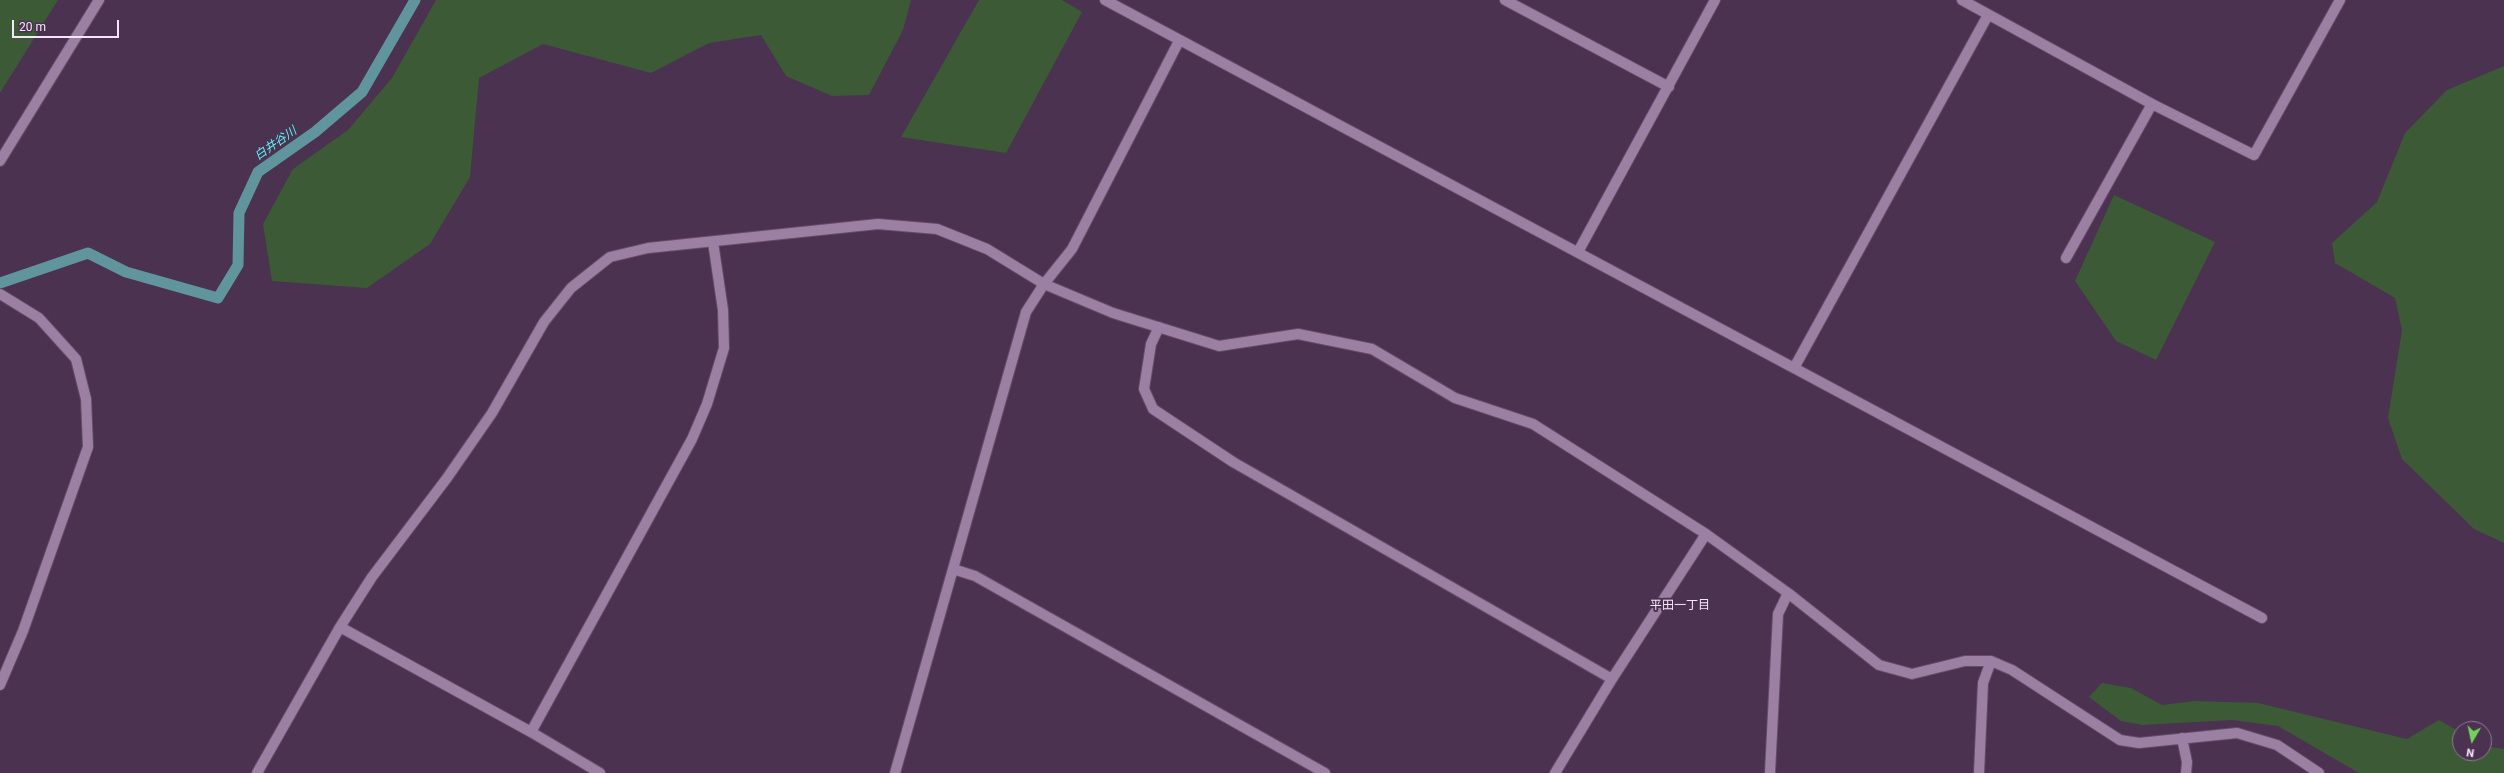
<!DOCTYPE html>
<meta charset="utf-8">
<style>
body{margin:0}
#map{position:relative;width:2504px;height:773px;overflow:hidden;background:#4a3250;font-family:Roboto,sans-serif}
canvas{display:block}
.north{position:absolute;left:2452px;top:721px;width:40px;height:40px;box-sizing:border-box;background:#4a3250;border:1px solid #8e7a94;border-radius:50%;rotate:189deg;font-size:11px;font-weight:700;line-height:16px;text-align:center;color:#f5e6f9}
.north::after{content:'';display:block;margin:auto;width:14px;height:18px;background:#74d25b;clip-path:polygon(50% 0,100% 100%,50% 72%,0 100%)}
.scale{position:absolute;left:12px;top:20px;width:107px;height:18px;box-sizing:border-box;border:2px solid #f5e6f9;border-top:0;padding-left:5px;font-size:12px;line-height:14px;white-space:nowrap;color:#f5e6f9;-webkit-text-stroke:3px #4a3250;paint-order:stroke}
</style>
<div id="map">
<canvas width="2504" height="773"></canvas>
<div class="north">N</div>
<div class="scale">20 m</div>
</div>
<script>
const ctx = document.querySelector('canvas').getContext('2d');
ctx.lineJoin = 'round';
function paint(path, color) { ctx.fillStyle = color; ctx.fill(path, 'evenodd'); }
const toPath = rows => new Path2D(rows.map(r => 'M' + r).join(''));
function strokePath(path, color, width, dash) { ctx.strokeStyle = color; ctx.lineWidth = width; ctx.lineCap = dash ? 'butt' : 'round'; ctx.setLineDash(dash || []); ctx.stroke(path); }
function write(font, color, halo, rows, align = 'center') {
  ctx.font = font + ' Roboto,"Noto Sans JP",sans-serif'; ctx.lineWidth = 4; ctx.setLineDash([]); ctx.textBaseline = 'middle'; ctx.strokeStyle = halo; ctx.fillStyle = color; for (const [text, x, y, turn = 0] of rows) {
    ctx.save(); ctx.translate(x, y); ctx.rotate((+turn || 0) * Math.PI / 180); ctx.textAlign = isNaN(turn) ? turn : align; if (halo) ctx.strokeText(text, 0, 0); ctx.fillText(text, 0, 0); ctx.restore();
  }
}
paint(toPath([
 [0,0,58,0,0,93],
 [436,0,911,0,903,30,869,95,832,96,786,76,761,35,709,43,651,73,543,44,479,78,470,177,430,244,367,288,272,281,263,224,293,169,348,130,392,78],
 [979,0,1062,0,1082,12,1006,153,901,137],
 [2504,66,2504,543,2474,529,2402,459,2388,418,2402,330,2395,298,2335,263,2332,243,2377,202,2405,133,2447,90],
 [2114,195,2215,242,2156,360,2116,341,2075,281],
 [2102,683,2131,688,2162,705,2194,701,2258,703,2407,739,2439,720,2460,732,2460,753,2484,753,2484,746,2504,749,2504,773,2359,773,2278,726,2232,720,2142,725,2121,721,2089,697]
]), '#3c5a35');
strokePath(toPath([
 [0,283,88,253,126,272,218,298,238,265,239,213,258,172,315,132,362,92,415,0]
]), '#60959d', 11);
const minor = toPath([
 [1105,0,2262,618],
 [1505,0,1669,87],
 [1962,0,2152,104,2254,155,2340,0],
 [1578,252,1715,0],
 [2066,258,2152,104],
 [0,294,39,318,76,359,86,399,88,447,23,631,0,685],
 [1159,327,1151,344,1144,389,1153,409,1233,462,1612,679],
 [1794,368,1988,15],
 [953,569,975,576,1325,773],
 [340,627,531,732,600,773],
 [531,732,692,439,707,404,724,348,723,310,713,242],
 [2182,738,2187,762,2186,773],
 [257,773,340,627,372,577,447,478,492,413,544,322,571,288,610,257,648,248,878,224,937,229,987,249,1044,284,1113,313,1219,346,1298,334,1372,349,1455,398,1533,424,1706,534,1788,593,1879,665,1912,674,1965,661,1991,661,2012,670,2120,740,2139,743,2237,733,2277,745,2319,773],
 [895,773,1026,312,1044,284,1072,249,1179,41],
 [1555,773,1612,679,1706,534],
 [1770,773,1778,614,1788,593],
 [1979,773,1983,683,1991,661]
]);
const tertiary = toPath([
 [0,161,99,0]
]);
strokePath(minor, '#634e68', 12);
strokePath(tertiary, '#634e68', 12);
strokePath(minor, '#9c80a3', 10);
strokePath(tertiary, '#9c80a3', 10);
write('italic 12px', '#5bf0f6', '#4a3250', [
 ["白井谷川",276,144,-35]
]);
write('12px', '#f5e6f9', '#4a3250', [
 ["平田一丁目",1680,606]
]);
</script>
